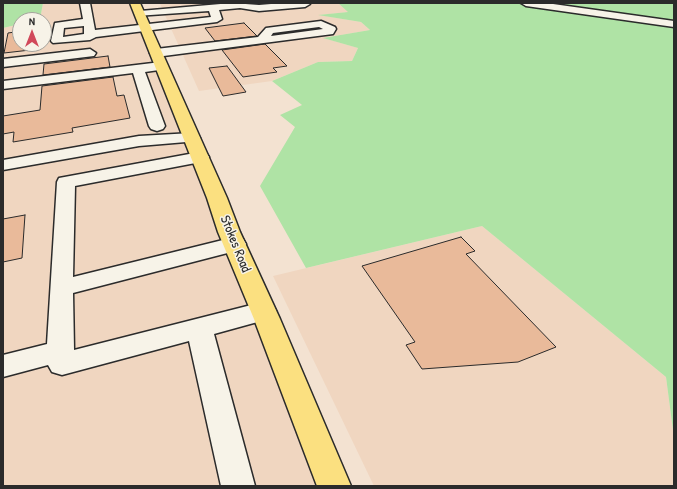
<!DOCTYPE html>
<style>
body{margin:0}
#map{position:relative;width:677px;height:489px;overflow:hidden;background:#f3e2d1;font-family:"Patrick Hand",sans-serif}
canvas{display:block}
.frame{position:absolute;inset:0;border:4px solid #2b2b2b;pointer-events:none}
.north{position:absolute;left:12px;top:12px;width:40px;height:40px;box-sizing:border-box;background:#f7f3e8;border:1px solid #a5a39c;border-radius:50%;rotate:0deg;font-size:11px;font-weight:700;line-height:16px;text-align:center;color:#2b2b2b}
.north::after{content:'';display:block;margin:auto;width:14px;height:18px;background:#d1495b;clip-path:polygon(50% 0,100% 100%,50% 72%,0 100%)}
</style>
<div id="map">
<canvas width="677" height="489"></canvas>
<div class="frame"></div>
<div class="north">N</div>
</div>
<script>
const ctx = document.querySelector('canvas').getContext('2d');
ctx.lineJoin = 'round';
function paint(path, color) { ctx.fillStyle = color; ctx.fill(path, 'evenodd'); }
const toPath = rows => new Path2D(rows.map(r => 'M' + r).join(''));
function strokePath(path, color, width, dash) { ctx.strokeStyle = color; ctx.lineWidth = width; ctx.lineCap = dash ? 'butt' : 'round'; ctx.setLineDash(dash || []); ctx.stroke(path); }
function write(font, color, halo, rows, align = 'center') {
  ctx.font = font + ' "Patrick Hand",sans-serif'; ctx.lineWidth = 3; ctx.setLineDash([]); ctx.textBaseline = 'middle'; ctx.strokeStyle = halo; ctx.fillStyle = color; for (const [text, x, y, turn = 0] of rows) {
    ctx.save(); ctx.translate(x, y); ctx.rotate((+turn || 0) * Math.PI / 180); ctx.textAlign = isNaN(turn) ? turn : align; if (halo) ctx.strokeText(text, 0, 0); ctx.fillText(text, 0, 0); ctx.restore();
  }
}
paint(toPath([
 [43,3,135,3,334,486,3,486,3,28,20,24,20,44,44,44,44,20,35,20,40,19],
 [175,3,338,3,349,12,320,15,361,22,370,30,324,38,358,48,352,61,318,62,272,81,199,91,160,4],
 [482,226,666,377,674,438,674,486,374,486,273,276]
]), '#f0d6c0');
paint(toPath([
 [3,3,43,3,40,19,20,20,20,24,3,28],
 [338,3,674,3,674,438,666,377,482,226,306,268,260,186,295,127,280,115,302,105,272,81,318,62,352,61,358,48,323,38,370,30,361,22,318,15,348,12]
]), '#afe3a5');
const building = toPath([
 [244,23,257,36,215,41,205,28,244,23],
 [20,25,20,44,39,44,39,49,4,53,8,33,15,32,16,26,20,25],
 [265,44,287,66,273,68,277,72,243,77,222,50,265,44],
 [108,56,110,67,43,75,44,64,108,56],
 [227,66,246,92,223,96,209,68,227,66],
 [113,77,117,96,124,95,130,118,72,128,73,132,13,142,14,132,3,134,3,116,40,110,42,86,113,77],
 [25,215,22,258,3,262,3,219,25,215],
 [461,237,475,251,466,254,556,347,518,362,422,369,406,345,415,342,362,266,461,237]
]);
paint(building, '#e9ba9a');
strokePath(building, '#2b2b2b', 1);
const minor = toPath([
 [80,3,90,3,95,30,211,17,209,11,136,16,135,14,136,12,140,11,232,3,259,5,283,3,310,4,305,7,259,11,240,8,219,10,222,19,217,22,96,37,90,40,53,43,51,41,55,23,83,19,80,3],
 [84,26,84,34,63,37,64,28,84,26],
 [521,3,546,3,674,21,674,27,526,6,521,3],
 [321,21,335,27,336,29,333,34,156,57,150,53,156,49,258,37,266,28,321,21],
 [319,27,323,29,271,36,273,33,319,27],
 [90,49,96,53,94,56,3,67,3,59,90,49],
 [161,62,167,66,166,69,145,72,165,126,163,129,157,131,151,129,149,126,133,73,3,89,3,81,161,62],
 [192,133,198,135,200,138,198,141,139,146,3,170,3,160,139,136,192,133],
 [200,152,206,153,209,157,206,161,75,186,73,277,235,237,243,239,246,244,243,249,73,293,74,350,263,302,272,304,276,311,272,318,214,334,255,486,221,486,189,341,62,375,52,372,48,365,3,377,3,355,47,344,57,182,59,178,200,152]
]);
const major = toPath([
 [130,3,140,3,227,198,240,232,280,319,351,486,317,486,254,319,218,232,207,198,130,3]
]);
strokePath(minor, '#2b2b2b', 3);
strokePath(major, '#2b2b2b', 3);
paint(minor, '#f7f3e8');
paint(major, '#fbe080');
write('14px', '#2b2b2b', '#f7f3e8', [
 ["Stokes Road",235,244,68]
]);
</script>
